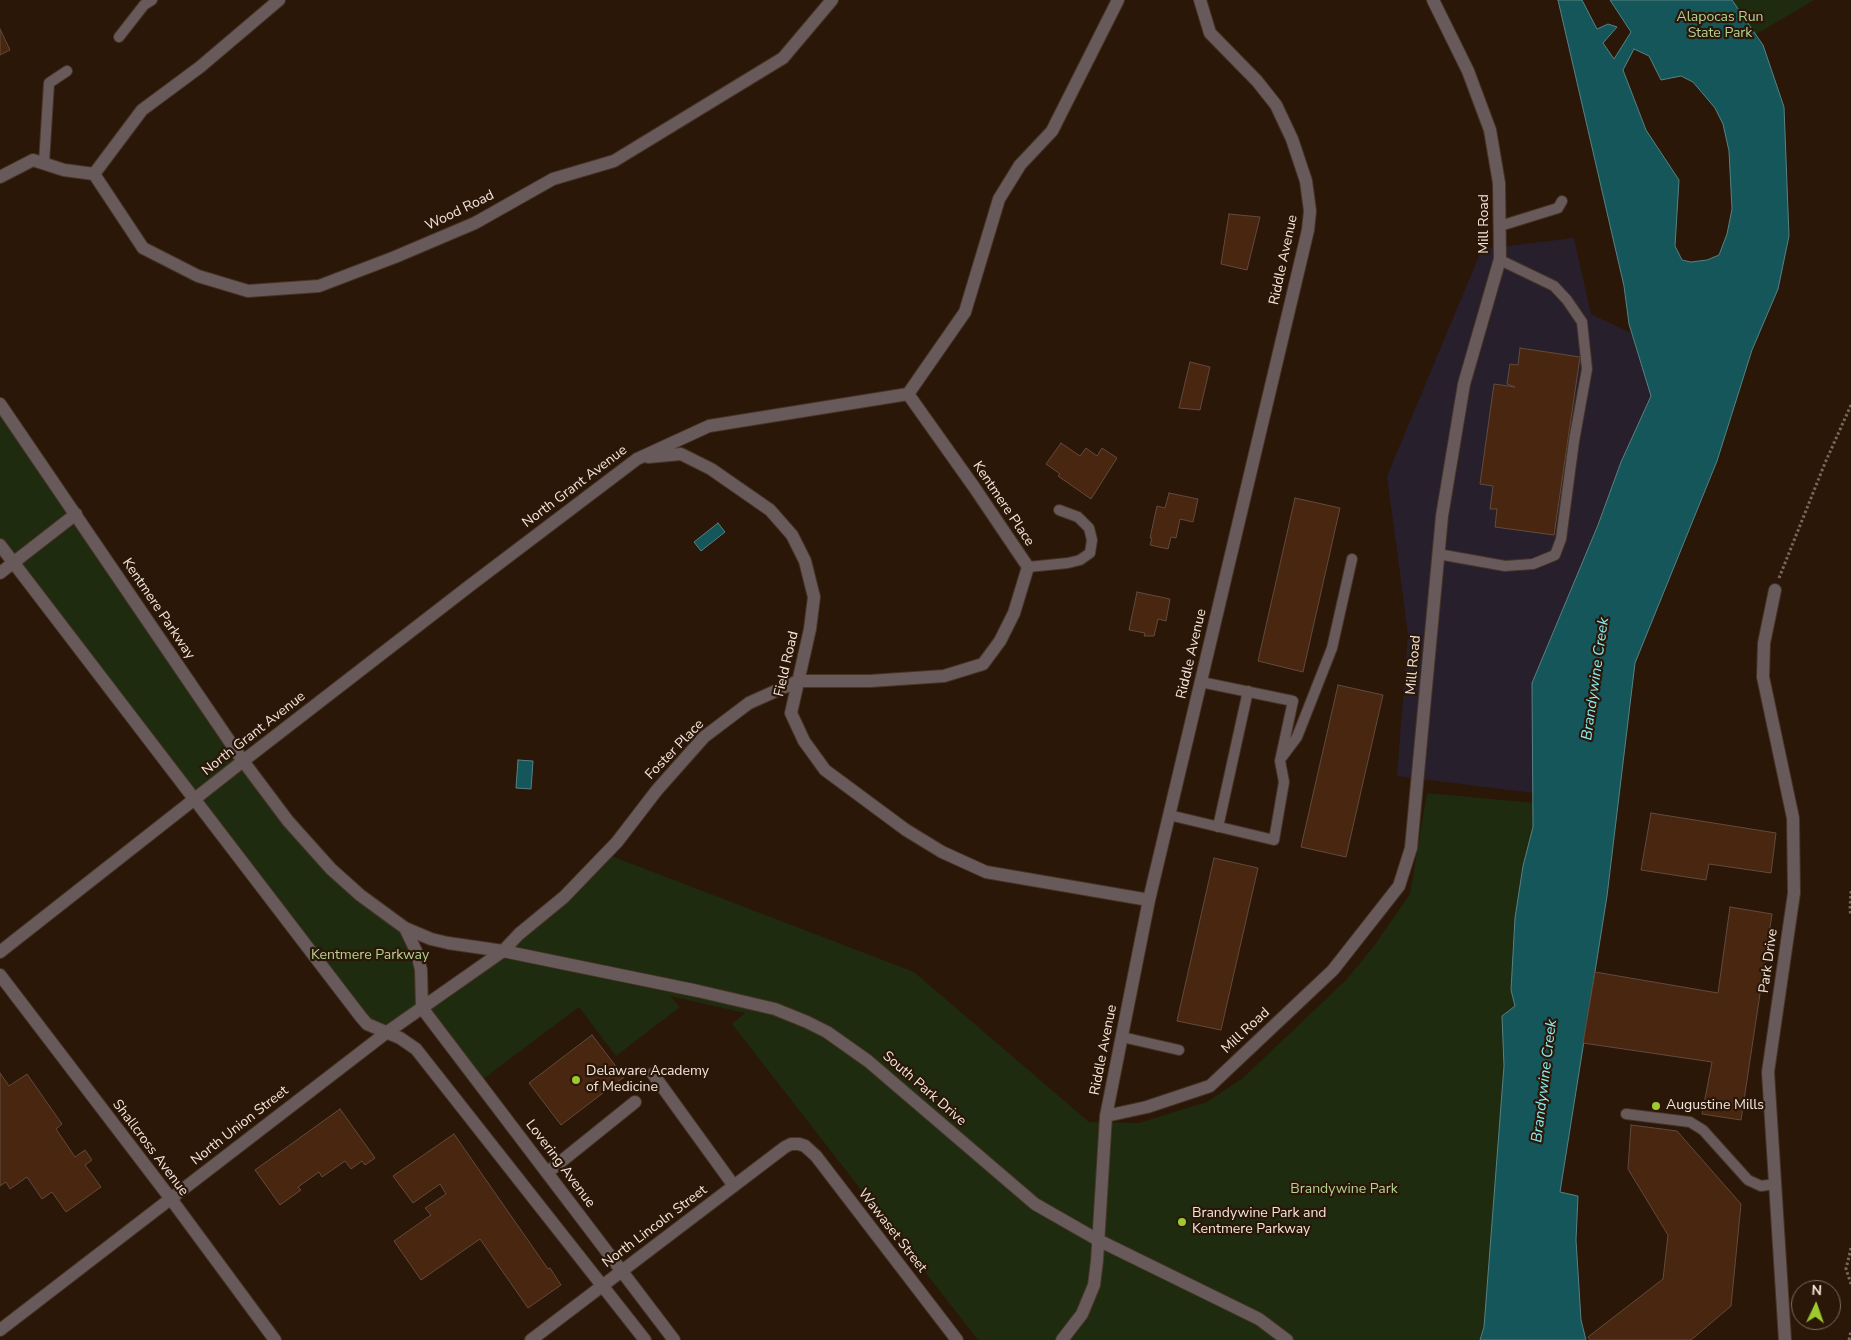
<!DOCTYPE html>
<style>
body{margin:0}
#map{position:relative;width:1851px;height:1340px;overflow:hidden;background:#2a1708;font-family:"Nunito Sans",sans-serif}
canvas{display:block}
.north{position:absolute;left:1791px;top:1280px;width:50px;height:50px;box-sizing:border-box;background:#2a1708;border:1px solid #7b6a5d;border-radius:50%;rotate:3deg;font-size:14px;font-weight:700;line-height:20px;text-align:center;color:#f4e6dd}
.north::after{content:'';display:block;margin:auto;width:18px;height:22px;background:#9eca2f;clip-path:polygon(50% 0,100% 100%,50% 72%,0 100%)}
</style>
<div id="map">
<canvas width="1851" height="1340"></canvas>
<div class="north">N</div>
</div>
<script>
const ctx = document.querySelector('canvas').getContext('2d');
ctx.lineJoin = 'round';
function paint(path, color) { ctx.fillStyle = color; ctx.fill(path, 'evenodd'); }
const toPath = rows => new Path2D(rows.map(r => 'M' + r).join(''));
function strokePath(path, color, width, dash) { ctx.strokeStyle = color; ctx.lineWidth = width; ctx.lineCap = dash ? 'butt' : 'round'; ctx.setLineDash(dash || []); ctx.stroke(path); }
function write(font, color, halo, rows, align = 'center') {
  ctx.font = font + ' "Nunito Sans",sans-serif'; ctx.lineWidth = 4.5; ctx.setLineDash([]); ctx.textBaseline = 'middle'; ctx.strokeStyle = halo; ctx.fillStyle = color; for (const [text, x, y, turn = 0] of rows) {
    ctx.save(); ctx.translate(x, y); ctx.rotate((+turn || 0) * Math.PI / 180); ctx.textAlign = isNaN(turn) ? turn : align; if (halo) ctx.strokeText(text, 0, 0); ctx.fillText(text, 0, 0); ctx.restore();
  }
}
paint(toPath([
 [1574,238,1591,314,1631,333,1651,396,1621,462,1598,525,1532,683,1534,793,1397,776,1408,634,1387,476,1482,249]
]), '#281f2d');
paint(toPath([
 [1674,0,1814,0,1711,61],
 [0,404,288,821,405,928,417,953,422,1008,503,951,606,854,914,972,1089,1122,1139,1123,1207,1102,1243,1078,1346,980,1374,946,1410,894,1427,793,1534,803,1533,827,1523,866,1515,918,1511,990,1515,1006,1502,1016,1504,1066,1484,1327,1480,1340,978,1340,732,1024,745,1013,670,996,680,1007,616,1056,579,1007,479,1082,422,1008,386,1033,374,1028,0,545]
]), '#1e2b0e');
const water = toPath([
 [1558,0,1582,0,1597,29,1608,24,1617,27,1603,43,1614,59,1631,32,1610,0,1732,0,1763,45,1784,107,1789,236,1778,289,1752,350,1717,461,1635,663,1607,896,1560,1192,1578,1196,1576,1240,1581,1320,1586,1340,1480,1340,1484,1327,1504,1066,1502,1016,1515,1006,1511,990,1515,918,1523,866,1533,827,1532,683,1598,525,1621,462,1651,396,1629,324,1624,286,1558,0],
 [1634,49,1649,56,1661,80,1681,76,1693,82,1715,108,1723,124,1729,151,1732,209,1727,234,1719,255,1707,260,1691,262,1682,260,1675,246,1679,180,1646,130,1623,70,1634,49],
 [718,523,725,532,701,551,694,542,718,523],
 [518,760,533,761,531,789,516,788,518,760]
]);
paint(water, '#15565b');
strokePath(water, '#588182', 1);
const building = toPath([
 [0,29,10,50,0,55,0,29],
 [1229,214,1260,217,1247,270,1221,264,1229,214],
 [1520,348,1580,357,1554,535,1495,527,1497,509,1490,509,1493,486,1480,484,1494,384,1515,387,1507,384,1510,364,1518,365,1520,348],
 [1190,362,1210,367,1200,410,1179,408,1190,362],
 [1061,443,1080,456,1086,448,1097,456,1102,448,1117,458,1091,499,1058,476,1060,474,1046,464,1061,443],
 [1169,493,1198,499,1193,522,1180,519,1176,538,1171,537,1168,549,1150,545,1152,538,1150,538,1157,506,1165,508,1169,493],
 [1295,498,1340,508,1303,672,1258,661,1295,498],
 [1137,592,1170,599,1166,621,1158,619,1154,636,1144,636,1145,633,1129,630,1137,592],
 [1338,685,1383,695,1346,857,1301,847,1338,685],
 [1651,813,1776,833,1771,873,1709,864,1706,880,1641,870,1651,813],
 [1214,858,1258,868,1221,1030,1177,1021,1214,858],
 [1730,907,1772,914,1741,1120,1702,1114,1712,1062,1583,1043,1595,972,1718,993,1730,907],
 [592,1035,624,1077,561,1125,529,1083,592,1035],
 [0,1073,9,1086,27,1074,62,1124,56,1129,75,1157,85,1150,92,1160,85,1165,101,1187,66,1212,52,1192,42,1199,27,1177,10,1189,6,1182,0,1186,0,1073],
 [340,1109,375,1158,365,1165,362,1161,351,1169,345,1161,322,1177,319,1172,298,1187,301,1190,280,1205,255,1170,340,1109],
 [1631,1125,1677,1131,1741,1204,1731,1306,1691,1340,1590,1340,1588,1337,1663,1279,1668,1235,1628,1169,1631,1125],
 [454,1134,548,1269,550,1268,561,1285,528,1308,480,1239,421,1280,394,1241,431,1215,425,1208,446,1194,440,1184,413,1203,393,1176,454,1134]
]);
paint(building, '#492610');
strokePath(building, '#624a3d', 1);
const service = toPath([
 [119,37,144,5,152,0],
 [44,163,49,83,67,71],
 [1500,226,1558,208,1562,201],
 [1438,554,1505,566,1533,564,1555,555,1561,539,1574,441,1587,369,1582,322,1567,300,1554,286,1500,260],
 [1028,567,1068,563,1080,560,1090,553,1092,540,1089,528,1078,517,1059,510],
 [1282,757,1297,737,1332,648,1352,559],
 [1169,815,1274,840,1284,782,1280,761,1293,701,1201,682],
 [1218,827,1248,691],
 [1122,1037,1179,1050],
 [1626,1114,1690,1122,1703,1130,1748,1180,1761,1186,1775,1184]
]);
const minor = toPath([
 [94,174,142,110,200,67,279,0],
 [0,177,33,160,64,170,94,174,143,248,198,276,248,291,319,286,395,257,475,223,553,179,614,161,783,58,832,0],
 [0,404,243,761,288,821,331,869,360,895,405,928,431,939,448,943,503,951,698,991,775,1009,807,1022,827,1032,868,1061,1035,1204,1098,1240,1259,1319,1287,1340],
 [648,457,681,454,711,469,770,510,792,535,805,561,814,597,810,629,791,713,804,741,825,770,906,830,942,852,986,872,1149,900],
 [0,545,361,1017,367,1024,400,1038,416,1049,645,1340],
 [0,573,76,514],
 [1775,590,1764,643,1763,677,1793,818,1794,893,1768,1072,1785,1340],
 [405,928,417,953,421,970,422,1008,674,1340],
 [0,952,243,761,472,584,637,459,709,426,908,394,965,312,999,199,1020,165,1052,131,1118,0],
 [0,975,171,1199,275,1340],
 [653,1074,734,1186],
 [1106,1116,1147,1107,1210,1086,1333,970,1399,886,1411,848,1442,516,1464,384,1500,259,1499,183,1490,130,1468,71,1433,0],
 [548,1172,635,1102],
 [0,1330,386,1033,503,951,519,934,564,897,617,842,657,790,704,737,749,703,798,681,870,681,944,676,983,664,1000,641,1014,613,1028,567,974,487,908,394],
 [531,1340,785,1147,791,1144,799,1144,805,1146,816,1156,957,1340],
 [1062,1340,1082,1314,1094,1285,1097,1261,1106,1116,1149,900,1308,230,1310,211,1306,181,1292,139,1276,105,1257,81,1210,33,1200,0]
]);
strokePath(service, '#463426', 12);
strokePath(minor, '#463426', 14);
strokePath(toPath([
 [1779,578,1825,463,1851,405],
 [1851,891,1850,910,1851,916],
 [1851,1248,1846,1269,1851,1284],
 [1849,1340,1851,1331]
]), '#78675a', 3, [2.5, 2.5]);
strokePath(service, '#685a5b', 10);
strokePath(minor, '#685a5b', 12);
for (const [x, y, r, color] of [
 [576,1080,5,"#9eca2f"],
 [1656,1106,5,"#9eca2f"],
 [1182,1222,5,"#9eca2f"]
]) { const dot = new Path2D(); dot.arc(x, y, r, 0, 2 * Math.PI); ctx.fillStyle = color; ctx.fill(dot); strokePath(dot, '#2a1708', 2); }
write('14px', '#b2d393', '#2a1708', [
 ["Alapocas Run",1720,18],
 ["State Park",1720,34],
 ["Kentmere Parkway",370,956],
 ["Brandywine Park",1344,1190]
]);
write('14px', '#f4e6dd', '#2a1708', [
 ["Wood Road",460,211,-26],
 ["Mill Road",1485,224,-90],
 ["Riddle Avenue",1284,260,-78],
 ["North Grant Avenue",575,487,-37],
 ["Kentmere Place",1003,504,56],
 ["Kentmere Parkway",158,609,56],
 ["Riddle Avenue",1192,654,-77],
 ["Field Road",787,664,-77],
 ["Mill Road",1414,665,-85],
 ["North Grant Avenue",254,734,-38],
 ["Foster Place",675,750,-46],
 ["Park Drive",1769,961,-82],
 ["Mill Road",1246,1031,-43],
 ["Riddle Avenue",1104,1050,-79],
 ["South Park Drive",924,1089,41],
 ["North Union Street",240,1126,-38],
 ["Shallcross Avenue",150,1148,53],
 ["Lovering Avenue",560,1164,53],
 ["North Lincoln Street",655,1227,-37],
 ["Wawaset Street",892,1231,52]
]);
write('14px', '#f4e6dd', '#2a1708', [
 ["Delaware Academy",586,1072],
 ["of Medicine",586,1088],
 ["Augustine Mills",1666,1106],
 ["Brandywine Park and",1192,1214],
 ["Kentmere Parkway",1192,1230]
], 'left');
write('italic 15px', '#8cedf5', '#2a1708', [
 ["Brandywine Creek",1596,679,-82],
 ["Brandywine Creek",1545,1081,-83]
]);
</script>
